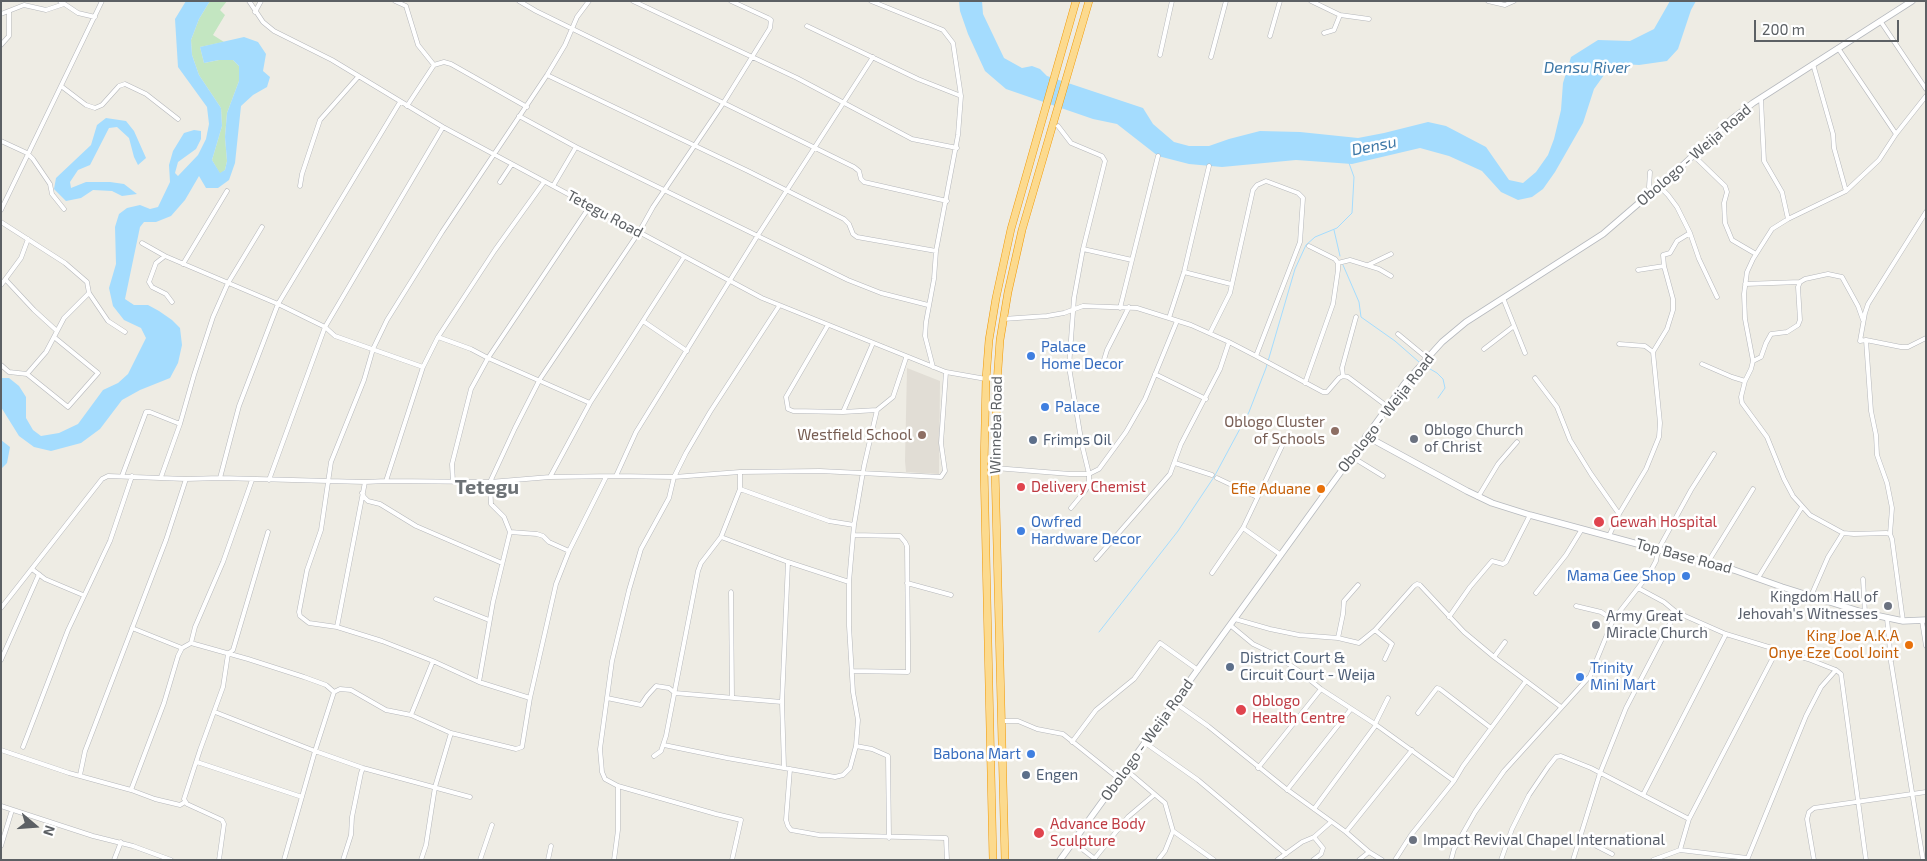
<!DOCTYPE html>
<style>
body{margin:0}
#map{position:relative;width:1927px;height:861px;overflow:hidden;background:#eeece4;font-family:"Exo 2",sans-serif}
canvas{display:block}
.frame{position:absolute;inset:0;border:2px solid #5c6064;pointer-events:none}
.north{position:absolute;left:10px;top:801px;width:50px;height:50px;-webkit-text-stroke:4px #fff;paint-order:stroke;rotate:108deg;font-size:14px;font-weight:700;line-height:20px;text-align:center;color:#5c6064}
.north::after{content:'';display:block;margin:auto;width:18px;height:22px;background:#5c6064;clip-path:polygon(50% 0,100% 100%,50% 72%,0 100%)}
.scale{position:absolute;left:1754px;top:20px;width:145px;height:22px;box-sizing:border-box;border:2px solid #5c6064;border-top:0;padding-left:6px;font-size:15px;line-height:18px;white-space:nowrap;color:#5c6064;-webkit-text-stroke:4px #fff;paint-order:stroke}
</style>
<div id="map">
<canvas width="1927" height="861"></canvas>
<div class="frame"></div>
<div class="north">N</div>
<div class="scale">200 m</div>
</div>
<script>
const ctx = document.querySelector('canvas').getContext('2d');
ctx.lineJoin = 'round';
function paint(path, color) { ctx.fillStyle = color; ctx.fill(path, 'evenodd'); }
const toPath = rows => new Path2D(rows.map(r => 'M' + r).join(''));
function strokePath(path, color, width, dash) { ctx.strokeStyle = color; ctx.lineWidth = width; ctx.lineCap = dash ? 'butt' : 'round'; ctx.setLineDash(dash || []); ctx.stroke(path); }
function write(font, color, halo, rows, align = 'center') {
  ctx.font = font + ' "Exo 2",sans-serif'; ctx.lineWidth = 5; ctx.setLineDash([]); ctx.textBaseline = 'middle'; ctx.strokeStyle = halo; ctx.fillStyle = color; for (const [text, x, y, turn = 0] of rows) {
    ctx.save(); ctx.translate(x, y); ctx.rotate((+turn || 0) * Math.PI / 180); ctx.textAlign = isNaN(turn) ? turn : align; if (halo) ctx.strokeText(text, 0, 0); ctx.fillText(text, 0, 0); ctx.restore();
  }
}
paint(toPath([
 [907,368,940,381,939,474,906,472,905,461]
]), '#e1ddd5');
paint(toPath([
 [210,1,227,1,220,10,225,15,213,35,224,42,200,47,204,63,219,60,233,60,239,66,239,81,227,113,225,137,227,161,225,170,220,174,212,160,222,126,221,108,199,75,192,55,191,40,199,19]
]), '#c3e6c1');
paint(toPath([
 [186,1,210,1,199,19,191,40,192,55,199,75,221,108,222,126,212,160,220,173,225,170,227,161,225,137,227,113,239,81,239,66,233,60,219,60,204,63,200,47,244,37,258,42,266,54,263,71,270,77,267,87,253,95,241,106,235,163,229,180,218,188,206,188,199,176,185,200,171,216,156,222,144,222,140,227,125,299,134,305,148,305,159,311,172,320,180,328,182,345,178,363,170,378,140,390,122,400,100,429,81,443,51,451,34,447,19,436,1,407,1,378,9,378,19,386,26,397,26,418,33,430,41,436,59,433,78,424,103,390,118,383,128,374,146,338,141,328,124,320,113,306,109,288,116,264,115,227,119,214,127,208,140,205,150,209,158,207,170,182,169,165,173,151,184,133,194,130,201,131,201,139,196,149,178,162,175,173,178,176,198,155,206,139,209,124,207,107,178,67,175,19],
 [959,1,982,1,983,14,1004,58,1022,68,1032,66,1040,69,1047,76,1143,108,1153,124,1174,142,1189,146,1209,146,1229,139,1260,131,1300,132,1358,138,1384,133,1428,122,1446,126,1486,147,1509,180,1523,183,1536,172,1548,155,1554,139,1561,110,1563,83,1571,57,1598,40,1630,41,1654,29,1670,1,1696,1,1691,10,1678,49,1667,61,1639,65,1623,64,1609,68,1594,89,1583,123,1555,172,1543,189,1532,197,1518,200,1501,192,1482,171,1449,156,1420,148,1352,164,1296,160,1222,167,1189,164,1158,156,1117,124,1093,119,1006,89,985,71,968,34,960,11],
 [106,118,126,121,134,131,146,158,138,165,134,157,129,138,117,127,109,128,90,165,78,170,70,182,71,188,86,182,110,182,124,184,137,194,122,196,112,191,93,190,81,198,66,201,54,189,56,178,91,145,97,125],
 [1,440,10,447,7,463,1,469]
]), '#a4dcfe');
strokePath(toPath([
 [1334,230,1340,256],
 [1343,265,1359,302,1361,317,1395,341,1419,362],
 [1425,366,1437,373,1443,379,1445,388,1438,398],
 [1099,632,1178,531,1214,477,1249,412,1266,368,1295,269,1306,245,1315,237,1337,228,1352,213,1354,177,1349,163]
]), '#a4dcfe', 1);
const street = toPath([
 [60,1,78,13,95,17],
 [249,1,263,22,274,31,332,60,443,127,762,298,946,372,986,379],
 [395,1,406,6,418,45,434,65],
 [519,1,536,11,854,167,859,171,861,179,864,182,947,201],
 [633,1,797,78,912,139,957,148],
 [871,1,943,30,953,43,961,96,958,135,936,251,934,279,926,322,925,336,933,367],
 [1311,1,1340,15,1369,19],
 [1488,1,1505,5,1514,1],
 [255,12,261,1],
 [1,14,24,5,46,10,64,4],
 [1881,22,1926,89],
 [807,26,918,79,961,96],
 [1324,33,1334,30,1340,15],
 [1270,36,1280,1],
 [1,45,9,36,9,12],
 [1838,48,1896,134],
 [1160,55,1172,1],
 [1211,57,1226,1],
 [1813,64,1833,134,1834,148,1846,191],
 [547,75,748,171,844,219,849,224,853,234,857,237,936,251],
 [61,86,86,105,95,108,102,105,119,86,125,84,146,94,178,119],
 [1761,99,1764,161,1782,192,1788,219],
 [400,102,278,304,325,327,335,336,423,367],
 [407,106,434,65,444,62,451,64,527,107],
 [519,116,576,147,848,280,881,293,928,305],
 [1058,126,1071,143,1102,156,1105,161,1083,249,1074,298,1069,367,1082,445,1089,474,1089,485,1085,491,1071,508],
 [1,141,27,153,33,159,50,184,52,194,64,209],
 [1693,155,1725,186,1727,192,1724,203,1725,223,1732,240,1756,254],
 [1650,172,1649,187,1652,192],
 [500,182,512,164],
 [300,186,302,174,320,120,358,77],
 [553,186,576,147],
 [1659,186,1668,195,1677,207,1690,233,1699,259,1717,297],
 [1,210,102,1],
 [1926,212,1868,304,1865,313,1860,341,1866,340,1901,347,1908,347,1926,338],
 [1,222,65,263,87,282,89,293,108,321,125,332],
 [142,243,165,256],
 [1083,249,1132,260],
 [1338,263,1350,260,1379,269,1391,276],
 [183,264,227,191],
 [1368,265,1391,254],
 [1638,270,1664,266],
 [1184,272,1231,284],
 [6,280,34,310,57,331],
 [1745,284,1800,282],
 [1,285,21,258,28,239],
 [1503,298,1525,353],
 [172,302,166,294,152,287,149,282,156,263,165,256,278,304,239,406,220,478],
 [1120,308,1158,156],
 [1169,318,1184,272,1209,166],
 [1003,319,1047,316,1064,313,1083,306,1137,308,1191,325,1229,342,1256,356,1300,242,1303,198,1298,193,1266,181,1257,185,1253,190,1230,293,1210,333],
 [643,321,687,351],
 [828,325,786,397,788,409,793,411,843,412,877,410,893,397,906,358],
 [1398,334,1427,358],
 [438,337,471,349,488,358,590,403],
 [1866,340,1871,411,1876,435,1877,455,1887,483,1892,508,1890,534,1892,539,1903,621],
 [1619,344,1645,346,1653,352],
 [1484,349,1514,326],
 [1256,356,1323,392,1327,392,1339,378,1343,376,1348,377,1388,407],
 [1753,361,1761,357,1766,343,1771,334,1787,332,1798,325,1800,320,1798,287,1800,282,1805,279,1828,274,1842,277,1858,306,1863,320],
 [1103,363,1107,350,1129,307],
 [1702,364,1732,377,1745,381],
 [1,365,9,372,27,374,68,407,98,373,54,337],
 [27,374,46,352,64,318,89,293],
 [1155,374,1206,399],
 [1343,376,1342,368,1356,317],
 [1535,378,1557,407,1570,440,1591,474,1619,514],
 [1305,383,1333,304,1338,270,1338,263,1335,259,1309,246],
 [843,412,873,343],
 [1714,454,1691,490,1658,550,1656,561,1649,574,1638,588,1664,602,1676,612,1726,634,1808,659,1836,670,1841,674,1866,860],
 [1352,457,1383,476],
 [1175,463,1212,475],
 [995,468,1070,474,1089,474,1099,469,1126,432,1145,399,1177,321],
 [122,476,146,412,150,412,180,424],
 [616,476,636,432,758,235,873,57],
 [161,477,180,424,194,375,213,317,228,283,262,227],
 [550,477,590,403,684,257],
 [1217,478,1257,497],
 [269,480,325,327,443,127],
 [386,481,423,367,438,337,495,250,544,182],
 [453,482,452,464,471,389,488,358,590,206],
 [740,489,829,521,854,525],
 [362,493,364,497,368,501,380,504,416,526,502,563],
 [1478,497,1498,464,1517,442],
 [1243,528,1281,555],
 [510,532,537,534,543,536,549,542,569,551],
 [1890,534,1886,533,1854,534,1843,533,1810,515,1793,496,1784,479,1767,437,1742,403,1741,397,1745,381,1751,369,1753,361,1745,319,1744,294,1747,272,1753,259,1772,229,1788,219,1846,191,1879,160,1896,134,1926,96],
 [1609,536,1619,514,1646,469,1659,437,1660,423,1653,352,1667,329,1673,310,1673,299,1664,266,1663,255,1670,253,1677,241,1690,233],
 [721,537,788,562,849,582],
 [1096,559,1170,474,1181,444,1220,369,1229,342],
 [1708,562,1753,489],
 [32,569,45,579,83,595],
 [1212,573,1243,528,1283,444],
 [1758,578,1802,507],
 [1863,579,1865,613],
 [907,583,951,595],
 [731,592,732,698],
 [1536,593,1566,555,1582,529],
 [1811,596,1828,557,1843,533],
 [436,599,489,620],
 [1576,606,1601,612,1613,620],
 [1,608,102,479,108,476,186,479,220,478,365,482,386,481,490,482,550,477,616,476,674,477,740,472,820,471,941,477,945,471,941,443,946,372],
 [1449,617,1470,587,1492,561,1503,564,1506,562,1530,515],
 [1887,618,1891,662,1923,860],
 [1235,619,1270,629,1299,635,1338,638,1359,643,1375,630,1414,586,1417,584,1420,585,1464,632,1494,657,1561,707],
 [1922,621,1926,646],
 [1230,625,1253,644,1272,653,1299,671,1321,689,1375,724,1454,781],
 [337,627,365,482],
 [132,628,182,648],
 [1375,630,1392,644,1385,659],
 [1338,638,1343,614,1344,601,1358,585],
 [191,643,195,627,223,562,252,480],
 [1494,657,1505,642],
 [1,660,39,574],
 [852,671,908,672,908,644,907,546,905,542,900,536,853,535],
 [479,682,493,602,510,532,504,517,491,504,490,482,515,428,540,379,639,232,653,207,724,102,770,28,771,20,768,18,731,1],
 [530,698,479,682,433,661,382,641,337,627,309,623,300,616,299,612,307,570,321,530,331,462,364,380,373,349,387,320,442,232,547,75,565,45,577,17,589,1],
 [607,698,641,705,647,696,656,686,669,688,675,693,782,702],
 [1174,702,1208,726,1285,788,1346,832,1369,852,1382,860],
 [215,712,315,751,363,768,470,797],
 [1418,713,1437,688,1440,689,1491,728],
 [411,715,451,733,435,787,426,845,421,860],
 [1001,721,1018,721,1037,729,1063,734,1118,778],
 [1375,724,1388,698],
 [451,733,516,749,522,747,530,698,556,584,569,551,606,477],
 [1072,742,1096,710,1134,679,1160,643,1198,670],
 [1144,742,1198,780,1286,854],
 [664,745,727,758,835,777,843,775,850,768,856,746,858,720,853,692,849,626,849,582,854,525,864,466,877,410],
 [856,746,872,749,888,756,889,838],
 [23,747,68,630,110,541,132,476],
 [1,750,69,773,131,790,155,799,180,805,185,802],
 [654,756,661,751,666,736,698,571,701,563,721,537,740,489,740,472],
 [197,762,302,797],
 [784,767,782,702,788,562],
 [1258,768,1321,689],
 [790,769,786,820,788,826,791,830,819,835,946,838,947,860],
 [1125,769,1165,803,1173,831,1214,860],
 [80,775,85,751,166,540,186,479],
 [618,786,716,814,741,820,732,860],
 [131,790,164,703,178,656,182,648,191,643,248,659,304,677,326,685,334,692],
 [1287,790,1351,709],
 [1643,795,1726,634],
 [1,806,93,836,133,846,171,860],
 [1314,809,1376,725],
 [1346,832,1412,750],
 [1579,837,1612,854],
 [1073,842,1095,859],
 [1,846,12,810],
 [1680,850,1689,819,1777,650],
 [1095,858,1128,817,1154,795],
 [114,860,121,842],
 [219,860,224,824,222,820,187,804,184,799,185,796,200,750,223,687,228,654,233,650,268,532],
 [284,860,315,751,334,692,340,689,351,690,386,710,411,715,433,661],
 [343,860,351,835,352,817,361,773,363,768],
 [480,860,492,825],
 [548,860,551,846],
 [614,860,618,830,618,786,605,779,602,772,600,749,612,661,629,590,641,549,669,498,674,477,686,453,710,412,779,306],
 [1158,860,1165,851,1173,831],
 [1277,860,1302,842,1314,837,1331,822],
 [1313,860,1321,854,1323,848,1314,837],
 [1359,860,1369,852],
 [1395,860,1411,835,1454,781,1463,766,1526,681],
 [1451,860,1454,849,1475,812,1504,771,1590,676,1613,620,1638,588],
 [1501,860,1512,829,1529,795,1548,767,1556,757,1561,756,1591,768,1689,819],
 [1573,860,1600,773,1626,708,1676,612],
 [1653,860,1680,850,1747,858],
 [1747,860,1806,716,1821,687,1836,670],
 [1814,860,1807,819,1809,812,1814,808,1926,792]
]);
const secondary = toPath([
 [1366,436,1467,491,1492,503,1530,515,1734,570,1782,587,1865,613,1903,621,1926,620],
 [1060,860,1405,383,1442,342,1466,322,1603,234,1682,166,1732,119,1753,103,1912,1]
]);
const highway = toPath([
 [993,860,984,467,986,379,989,340,996,298,1011,229,1076,1],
 [1005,860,995,468,997,383,1000,340,1008,292,1022,230,1089,1]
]);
strokePath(street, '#b5b7bb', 5);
strokePath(secondary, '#b6b9be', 7);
strokePath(highway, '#f09803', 8);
strokePath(street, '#fff', 4);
strokePath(secondary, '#fff', 5.5);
strokePath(highway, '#fcda8e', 7);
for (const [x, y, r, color] of [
 [1031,356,5,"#3f7fe0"],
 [1045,407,5,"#3f7fe0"],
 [1335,431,5,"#8d6e63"],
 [922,435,5,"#8d6e63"],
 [1414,439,5,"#6b7280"],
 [1033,440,5,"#5c6f8a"],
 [1021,487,5,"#e0444e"],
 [1321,489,5,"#e8710a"],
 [1599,522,6,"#e0444e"],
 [1021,531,5,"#3f7fe0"],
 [1686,576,5,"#3f7fe0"],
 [1888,606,5,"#6b7280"],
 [1596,625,5,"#6b7280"],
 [1909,645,5,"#e8710a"],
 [1230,667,5,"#5c6f8a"],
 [1580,677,5,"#3f7fe0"],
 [1241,710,6,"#e0444e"],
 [1031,754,5,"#3f7fe0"],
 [1026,775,5,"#5c6f8a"],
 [1039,833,6,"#e0444e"],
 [1413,840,5,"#6b7280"]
]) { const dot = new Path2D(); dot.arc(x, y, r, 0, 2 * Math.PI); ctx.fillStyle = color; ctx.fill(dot); strokePath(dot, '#fff', 2); }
write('15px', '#5c6064', '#fff', [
 ["Obologo - Weija Road",1694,155,-41],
 ["Tetegu Road",605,214,28],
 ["Obologo - Weija Road",1386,413,-52],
 ["Winneba Road",996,425,-89],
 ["Top Base Road",1684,556,15],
 ["Obologo - Weija Road",1147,740,-54]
]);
write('15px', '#366cbe', '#fff', [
 ["Palace",1041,347],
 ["Home Decor",1041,364],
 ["Palace",1055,407],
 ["Owfred",1031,522],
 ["Hardware Decor",1031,539],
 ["Mama Gee Shop",1676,576,"right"],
 ["Trinity",1590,668],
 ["Mini Mart",1590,685],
 ["Babona Mart",1021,754,"right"]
], 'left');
write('15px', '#785e54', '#fff', [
 ["Oblogo Cluster",1325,422],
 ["of Schools",1325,439],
 ["Westfield School",912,435]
], 'right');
write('15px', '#5b616d', '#fff', [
 ["Oblogo Church",1424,430],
 ["of Christ",1424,447],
 ["Kingdom Hall of",1878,597,"right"],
 ["Jehovah's Witnesses",1878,614,"right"],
 ["Army Great",1606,616],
 ["Miracle Church",1606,633],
 ["Impact Revival Chapel International",1423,840]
], 'left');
write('15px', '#4e5e75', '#fff', [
 ["Frimps Oil",1043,440],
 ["District Court &",1240,658],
 ["Circuit Court - Weija",1240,675],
 ["Engen",1036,775]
], 'left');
write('15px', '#be3a42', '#fff', [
 ["Delivery Chemist",1031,487],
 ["Gewah Hospital",1610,522],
 ["Oblogo",1252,701],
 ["Health Centre",1252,718],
 ["Advance Body",1050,824],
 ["Sculpture",1050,841]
], 'left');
write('15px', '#c56008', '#fff', [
 ["Efie Aduane",1311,489],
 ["King Joe A.K.A",1899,636],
 ["Onye Eze Cool Joint",1899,653]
], 'right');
write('italic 16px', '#3e78a7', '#fff', [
 ["Densu River",1587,68],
 ["Densu",1374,146,-11]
]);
write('bold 20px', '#6d7276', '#fff', [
 ["Tetegu",487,487]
]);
</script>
